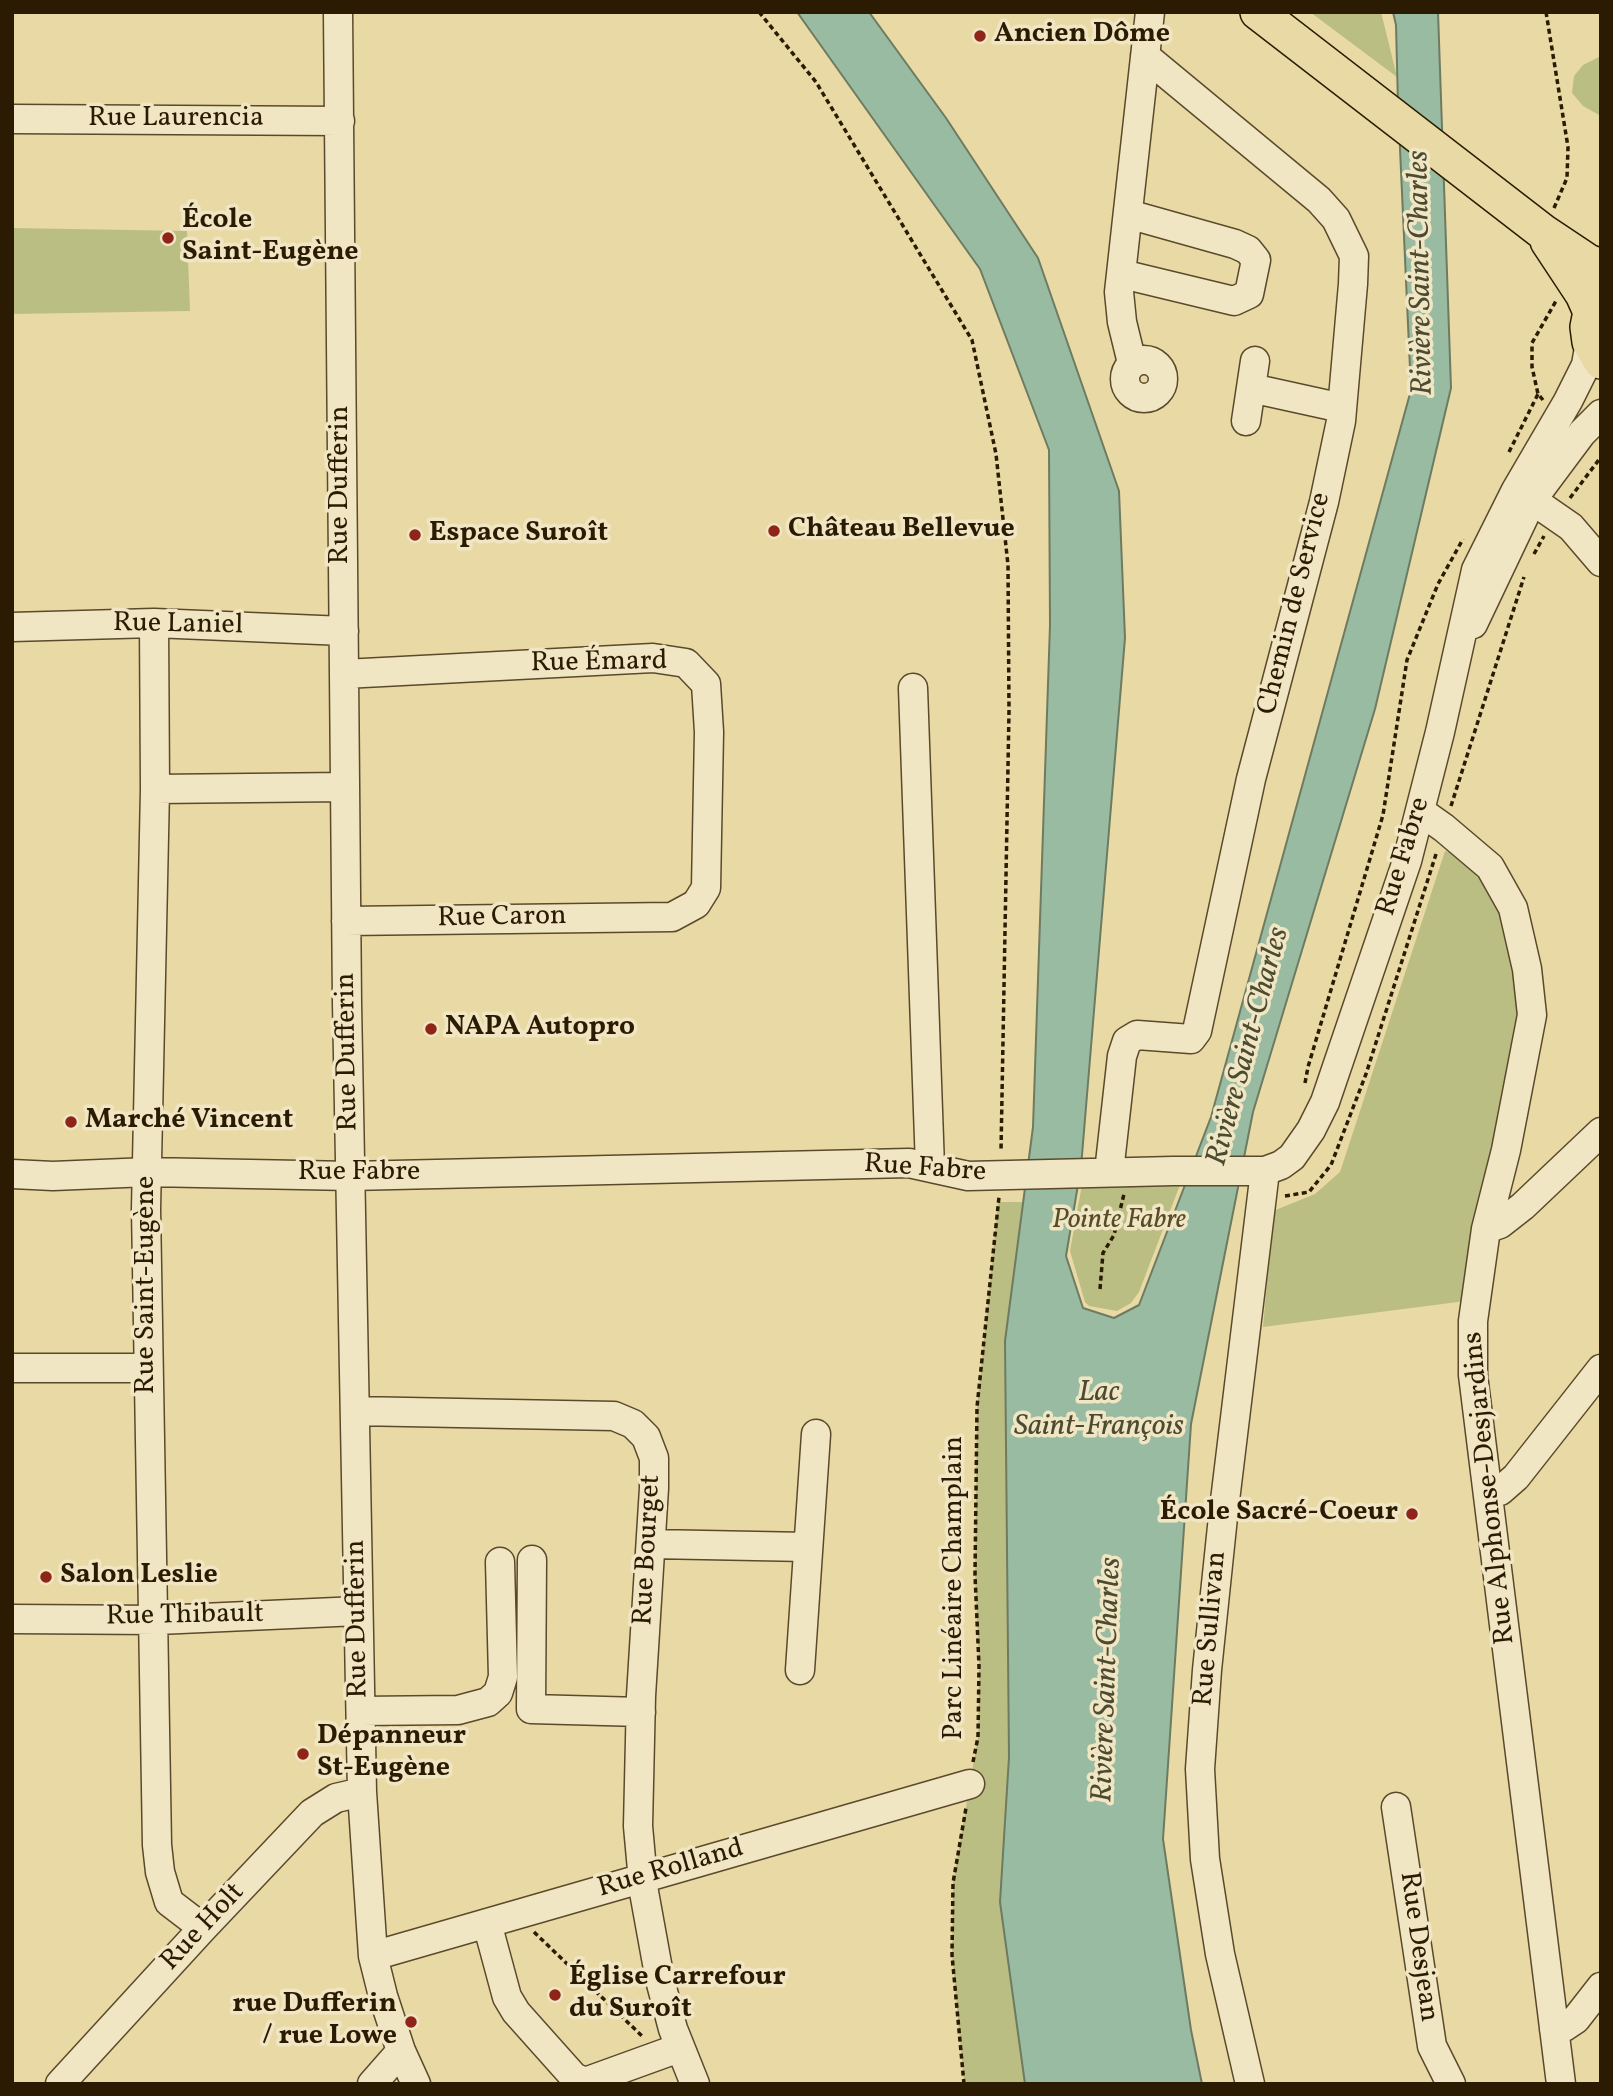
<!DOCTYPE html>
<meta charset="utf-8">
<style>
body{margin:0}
#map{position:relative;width:1613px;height:2096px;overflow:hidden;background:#e9d9a5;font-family:Vollkorn,serif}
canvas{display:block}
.frame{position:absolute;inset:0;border:14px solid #2b1b02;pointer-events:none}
</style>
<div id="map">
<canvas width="1613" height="2096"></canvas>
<div class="frame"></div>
</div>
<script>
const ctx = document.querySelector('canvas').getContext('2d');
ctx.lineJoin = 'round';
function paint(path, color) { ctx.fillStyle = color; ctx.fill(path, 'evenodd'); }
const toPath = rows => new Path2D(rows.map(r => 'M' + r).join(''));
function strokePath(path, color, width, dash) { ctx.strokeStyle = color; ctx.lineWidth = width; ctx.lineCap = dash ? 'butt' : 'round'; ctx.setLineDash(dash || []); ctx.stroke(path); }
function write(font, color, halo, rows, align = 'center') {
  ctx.font = font + ' Vollkorn,serif'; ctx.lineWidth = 7; ctx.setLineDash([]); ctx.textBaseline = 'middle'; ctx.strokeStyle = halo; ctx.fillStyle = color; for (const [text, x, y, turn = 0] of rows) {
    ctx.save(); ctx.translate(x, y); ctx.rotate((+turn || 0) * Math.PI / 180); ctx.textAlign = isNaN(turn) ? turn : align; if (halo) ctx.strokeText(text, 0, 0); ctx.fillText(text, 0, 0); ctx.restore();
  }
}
paint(toPath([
 [1310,12,1381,12,1397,77],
 [1601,56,1601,116,1583,106,1572,93,1574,76,1583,65],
 [12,228,187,231,190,311,12,314],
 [1445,851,1465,855,1495,887,1521,1002,1466,1301,1263,1327,1273,1211,1315,1194,1340,1172],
 [1183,1177,1139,1292,1131,1303,1117,1311,1089,1306,1085,1302,1070,1251,1083,1179],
 [998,1202,1023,1202,1005,1341,1009,1757,1000,1902,1025,2084,964,2084,952,1955,953,1883,978,1737,979,1666,975,1575,977,1407]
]), '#bbbe83');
const water = toPath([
 [797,12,869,12,946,118,1038,258,1119,491,1125,638,1081,1167,1066,1256,1083,1308,1114,1318,1139,1305,1211,1117,1411,390,1398,105,1396,25,1393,12,1438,12,1451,388,1375,709,1253,1112,1191,1424,1163,1839,1191,2030,1202,2084,1025,2084,1000,1902,1009,1757,1005,1341,1033,1127,1050,625,1049,450,980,269,797,12]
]);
paint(water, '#99bba1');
strokePath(water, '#6d7b61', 2);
const minor = toPath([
 [338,12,347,1003,362,1792,373,1956,383,1996,401,2051,416,2084],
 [12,119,340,121],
 [1122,274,1234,301,1249,294,1256,260,1248,250,1235,244,1128,214],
 '1125 379a19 19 0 1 1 38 0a19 19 0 1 1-38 0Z',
 [1132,363,1122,322,1119,292,1150,12],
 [1251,388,1342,408],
 [1246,421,1255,361],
 [1519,491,1571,527,1601,562],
 [154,623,155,789,146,1209,157,1845,160,1872,169,1902,203,1928],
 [1473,624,1532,500,1582,433,1601,414],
 [12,627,154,623,344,631],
 [344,674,653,658,686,663,706,684,709,732,706,888,696,904,672,917,346,921],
 [913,688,930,1167],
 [155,789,345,787],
 [1420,811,1444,828,1490,867,1513,908,1527,969,1532,1015,1506,1150,1486,1229,1473,1321,1473,1375,1561,2084],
 [1109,1172,1122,1056,1127,1041,1137,1035,1191,1039,1197,1031,1251,779,1324,502,1341,421,1353,284,1354,256,1336,219,1319,200,1145,56],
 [12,1174,53,1176,148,1172,351,1176,909,1163,968,1176,1173,1171,1265,1171,1281,1165,1292,1157,1311,1130,1325,1102,1407,861,1440,732,1476,570,1516,490,1568,401,1586,365,1590,342],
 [1486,1229,1500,1224,1523,1206,1601,1132],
 [12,1368,148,1368],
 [355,1411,614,1416,633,1424,646,1437,654,1458,654,1488,641,1696,638,1826,644,1892,660,1980,673,2029,695,2084],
 [1488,1493,1500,1491,1516,1477,1601,1369],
 [652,1544,807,1547],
 [532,1560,531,1709,641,1712],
 [12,1619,158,1620,358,1611],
 [800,1670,816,1434],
 [361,1711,458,1710,488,1702,498,1693,503,1677,500,1562],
 [1396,1807,1432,2046,1451,2084],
 [487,1923,507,1997,516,2012,574,2077,585,2082,679,2048],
 [373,1956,970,1784],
 [1554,2029,1564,2027,1576,2019,1601,1987],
 [60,2084,203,1928,312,1813,336,1798,362,1792],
 [372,2084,401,2051],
 [1250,2084,1220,1954,1205,1859,1200,1769,1207,1670,1223,1517,1265,1171]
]);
const major = toPath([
 [1258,12,1543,232,1588,262,1601,267],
 [1548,241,1583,294,1591,312],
 [1601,294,1591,312,1588,327,1590,342,1601,361]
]);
strokePath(minor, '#5a4a2b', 31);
strokePath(major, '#2b1b02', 38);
strokePath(toPath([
 [759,12,816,82,972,340,996,454,1008,565,1009,711,1001,1151],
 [1546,12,1568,147,1567,178,1554,208],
 [1543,400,1538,394,1532,367,1532,343,1556,301],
 [1509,452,1538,394],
 [1570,498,1601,457],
 [1534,554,1544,536],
 [1451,806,1524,577],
 [1305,1083,1308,1067,1383,815,1407,660,1438,584,1463,539],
 [1285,1196,1309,1192,1331,1165,1366,1074,1437,851],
 [1100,1289,1103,1253,1114,1235,1124,1194],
 [973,1762,978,1737,979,1666,975,1575,977,1407,999,1197],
 [534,1932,642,2036],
 [964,2084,952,1955,953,1883,966,1808]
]), '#2b1b02', 3.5, [5, 3.5]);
strokePath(minor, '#f1e6c4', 28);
strokePath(major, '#e9d9a5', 35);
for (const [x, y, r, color] of [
 [980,36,7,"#8f2418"],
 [168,238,7,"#8f2418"],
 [774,531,7,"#8f2418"],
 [415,535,7,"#8f2418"],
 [431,1029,7,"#8f2418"],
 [71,1122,7,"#8f2418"],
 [1412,1514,7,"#8f2418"],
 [46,1577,7,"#8f2418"],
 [303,1754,7,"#8f2418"],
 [555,1995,7,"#8f2418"],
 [411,2022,7,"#8f2418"]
]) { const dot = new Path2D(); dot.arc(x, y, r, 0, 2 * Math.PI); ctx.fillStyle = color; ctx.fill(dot); strokePath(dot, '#f1e6c4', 2.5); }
write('bold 28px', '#2b1b02', '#f1e6c4', [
 ["Ancien Dôme",994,36],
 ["École",182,222],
 ["Saint-Eugène",182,254],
 ["Château Bellevue",788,531],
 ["Espace Suroît",429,535],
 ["NAPA Autopro",445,1029],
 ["Marché Vincent",85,1122],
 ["École Sacré-Coeur",1398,1514,"right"],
 ["Salon Leslie",60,1577],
 ["Dépanneur",317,1738],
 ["St-Eugène",317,1770],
 ["Église Carrefour",569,1979],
 ["du Suroît",569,2011],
 ["rue Dufferin",397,2006,"right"],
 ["/ rue Lowe",397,2038,"right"]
], 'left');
write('28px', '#2b1b02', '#f1e6c4', [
 ["Rue Laurencia",176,120],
 ["Rue Dufferin",342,485,-90],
 ["Chemin de Service",1296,604,-76],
 ["Rue Laniel",178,626,1],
 ["Rue Émard",599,664,-1],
 ["Rue Fabre",1405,857,-73],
 ["Rue Caron",502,919,-1],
 ["Rue Dufferin",349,1052,-91],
 ["Rue Fabre",925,1170,4],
 ["Rue Fabre",359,1174],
 ["Rue Saint-Eugène",148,1285,-90],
 ["Rue Alphonse-Desjardins",1491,1488,-96],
 ["Rue Bourget",649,1550,-87],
 ["Parc Linéaire Champlain",956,1588,-90],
 ["Rue Thibault",185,1617,-1],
 ["Rue Dufferin",359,1619,-91],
 ["Rue Sullivan",1212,1629,-85],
 ["Rue Rolland",671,1870,-16],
 ["Rue Holt",204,1928,-47],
 ["Rue Desjean",1417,1947,82]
]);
write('italic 28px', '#564c29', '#f1e6c4', [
 ["Pointe Fabre",1119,1222]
]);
write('italic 30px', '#4c4b32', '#f1e6c4', [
 ["Rivière Saint-Charles",1423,273,-91],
 ["Rivière Saint-Charles",1250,1047,-75],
 ["Lac",1099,1394],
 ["Saint-François",1099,1428],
 ["Rivière Saint-Charles",1109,1680,-88]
]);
</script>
